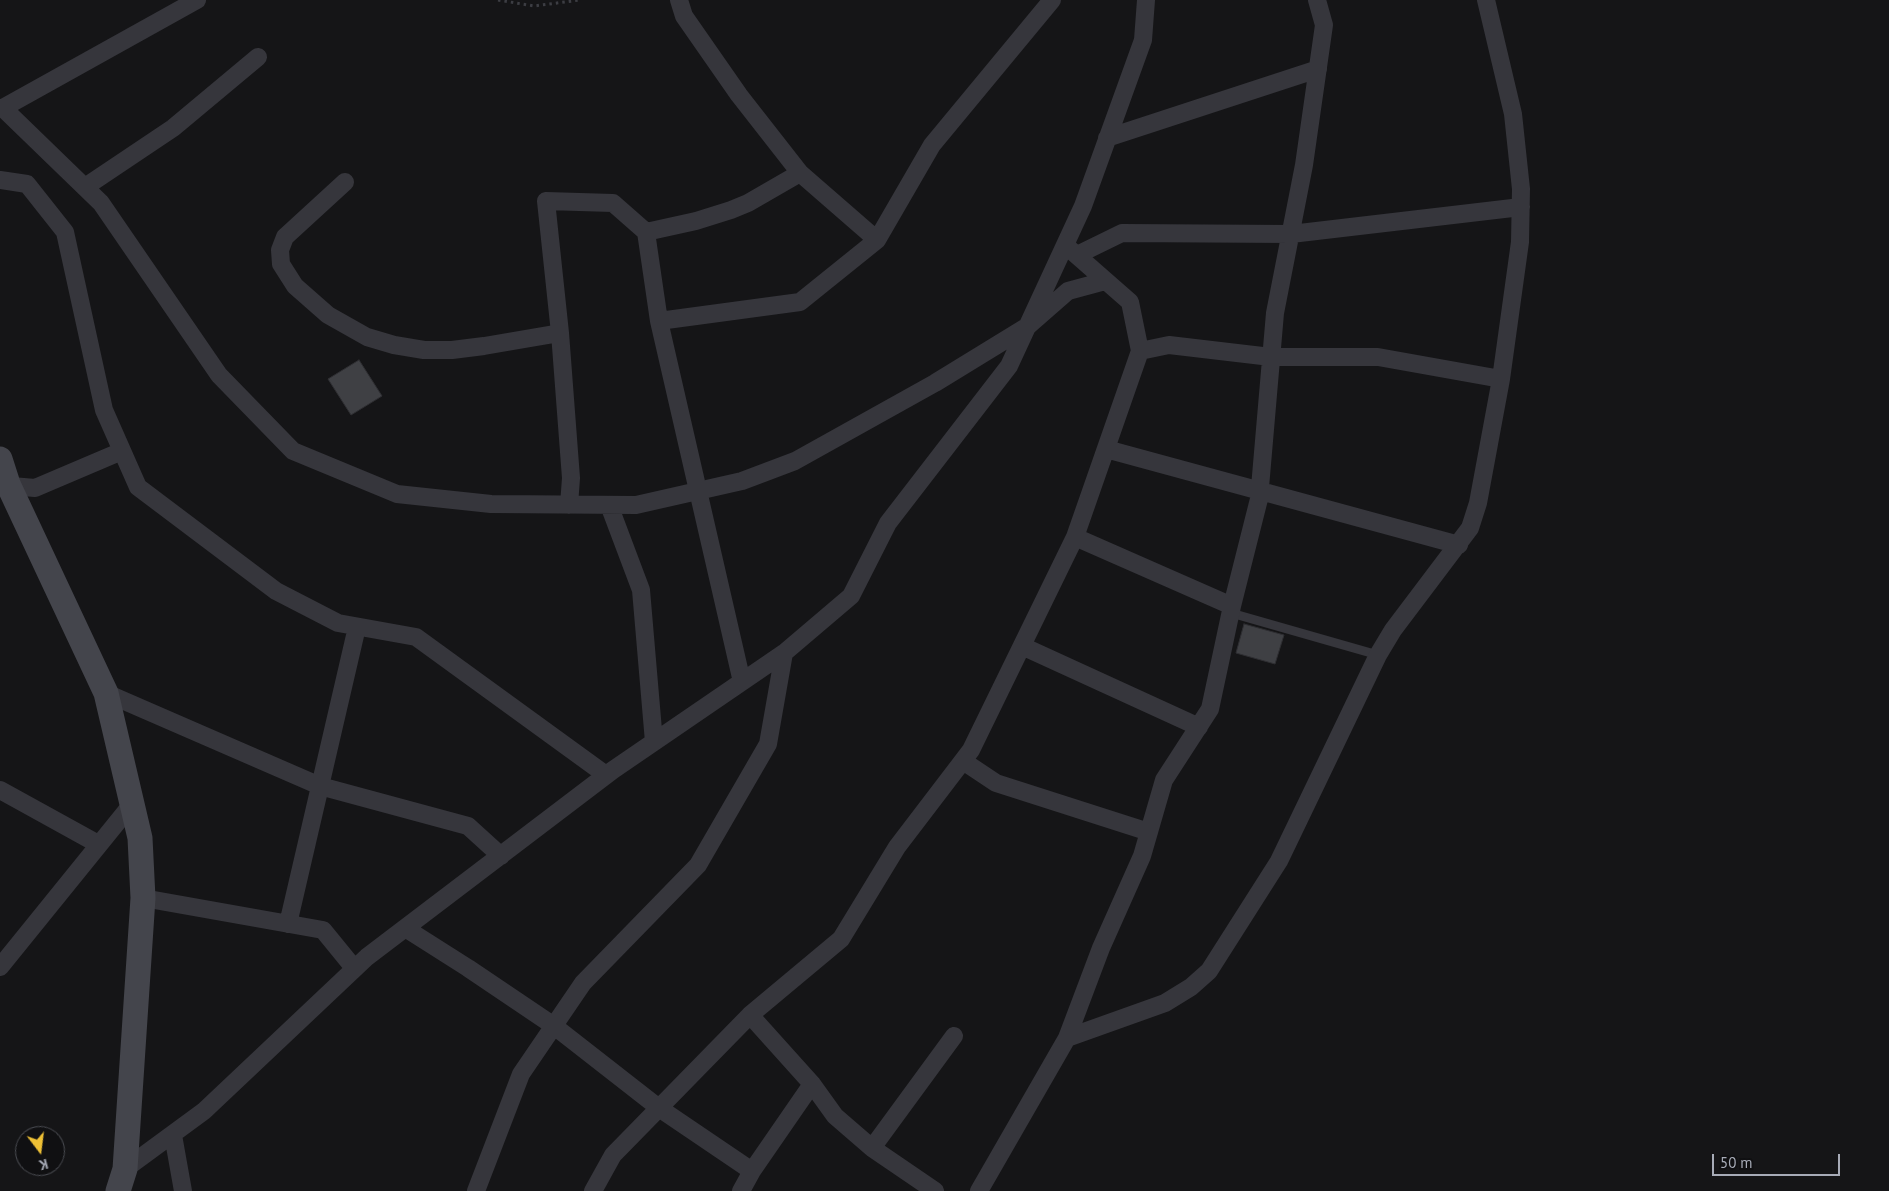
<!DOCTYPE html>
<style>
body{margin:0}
#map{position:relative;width:1889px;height:1191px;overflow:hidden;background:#151517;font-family:"PT Sans",sans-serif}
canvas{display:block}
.north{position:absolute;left:15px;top:1126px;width:50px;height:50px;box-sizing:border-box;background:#101012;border:1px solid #4c4e54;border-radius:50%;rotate:165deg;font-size:14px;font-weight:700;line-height:20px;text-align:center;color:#a7abb7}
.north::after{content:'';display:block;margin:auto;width:18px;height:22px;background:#eec035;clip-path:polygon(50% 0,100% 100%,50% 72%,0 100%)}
.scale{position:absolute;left:1712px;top:1154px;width:128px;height:22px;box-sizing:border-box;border:2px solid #a7abb7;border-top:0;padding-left:6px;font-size:15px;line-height:18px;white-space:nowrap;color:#a7abb7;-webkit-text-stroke:4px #101012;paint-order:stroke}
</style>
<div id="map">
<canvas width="1889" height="1191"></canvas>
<div class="north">K</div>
<div class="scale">50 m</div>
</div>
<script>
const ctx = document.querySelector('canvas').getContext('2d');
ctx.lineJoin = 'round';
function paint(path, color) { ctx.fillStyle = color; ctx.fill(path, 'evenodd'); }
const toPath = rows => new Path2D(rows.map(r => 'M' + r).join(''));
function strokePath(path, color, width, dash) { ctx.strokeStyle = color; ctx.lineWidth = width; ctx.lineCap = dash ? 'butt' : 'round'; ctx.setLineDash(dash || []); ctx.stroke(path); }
const building = toPath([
 [359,360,382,396,351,415,328,379,359,360],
 [1244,624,1284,635,1275,664,1236,653,1244,624]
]);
paint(building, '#3f4044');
strokePath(building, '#2f2f33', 1);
strokePath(toPath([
 [498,0,534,6,580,0]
]), '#3c3d43', 3, [2.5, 4]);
strokePath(toPath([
 [1231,613,1378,655]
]), '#36363c', 9);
strokePath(toPath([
 [679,0,684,16,739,95,800,173,877,240],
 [0,108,3,108,101,203,219,375,293,451,397,494,491,504,636,505,742,481,795,461,935,383,1028,326,1068,291,1105,281],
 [3,108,197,0],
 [1107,138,1318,69],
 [0,180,27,184,65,232,104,410,138,487,276,591,338,623,416,637,606,775],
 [345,182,285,237,280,250,281,264,295,286,328,315,367,337,394,345,424,350,452,350,484,346,560,333],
 [85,187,173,128,258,57],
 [646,232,696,221,731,210,748,203,800,173],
 [1077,255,1122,233,1291,234,1521,207],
 [659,321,800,302,877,240,932,145,1052,0],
 [1140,351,1169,345,1271,357,1378,357,1501,379],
 [1106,449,1459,545],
 [0,485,35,488,122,451],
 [569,505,571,478,560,333,546,201,613,203,646,232,659,321,742,682],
 [609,505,641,590,654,742],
 [1075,537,1232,606],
 [1022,646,1199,727],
 [106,693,320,786,468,826,501,856],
 [963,761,996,783,1149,832],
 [0,790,98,844],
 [143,898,323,930,354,968],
 [288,924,357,627],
 [405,928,468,968,554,1026,659,1108,752,1171],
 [0,967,132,804],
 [750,1015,812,1084,835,1116,872,1148,935,1191],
 [1067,1038,1101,948,1142,856,1164,780,1210,709,1232,606,1259,499,1275,313,1304,165,1324,25,1317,0],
 [173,1135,183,1191],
 [872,1148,954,1036],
 [125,1169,204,1111,367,957,613,770,784,653,851,596,888,523,1009,366,1083,206,1143,40,1146,0],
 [476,1191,521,1074,583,983,698,865,768,744,784,653],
 [593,1191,613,1155,750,1015,841,939,897,847,971,750,1075,537,1140,351,1130,302,1065,245],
 [741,1191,752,1171,812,1084],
 [979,1191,1067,1038,1165,1003,1191,987,1209,971,1279,861,1378,655,1393,630,1470,528,1478,503,1501,379,1520,242,1521,189,1513,114,1486,0]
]), '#36363c', 18);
strokePath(toPath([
 [0,459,8,484,106,693,140,838,143,898,125,1169,118,1191]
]), '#44454c', 25);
</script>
